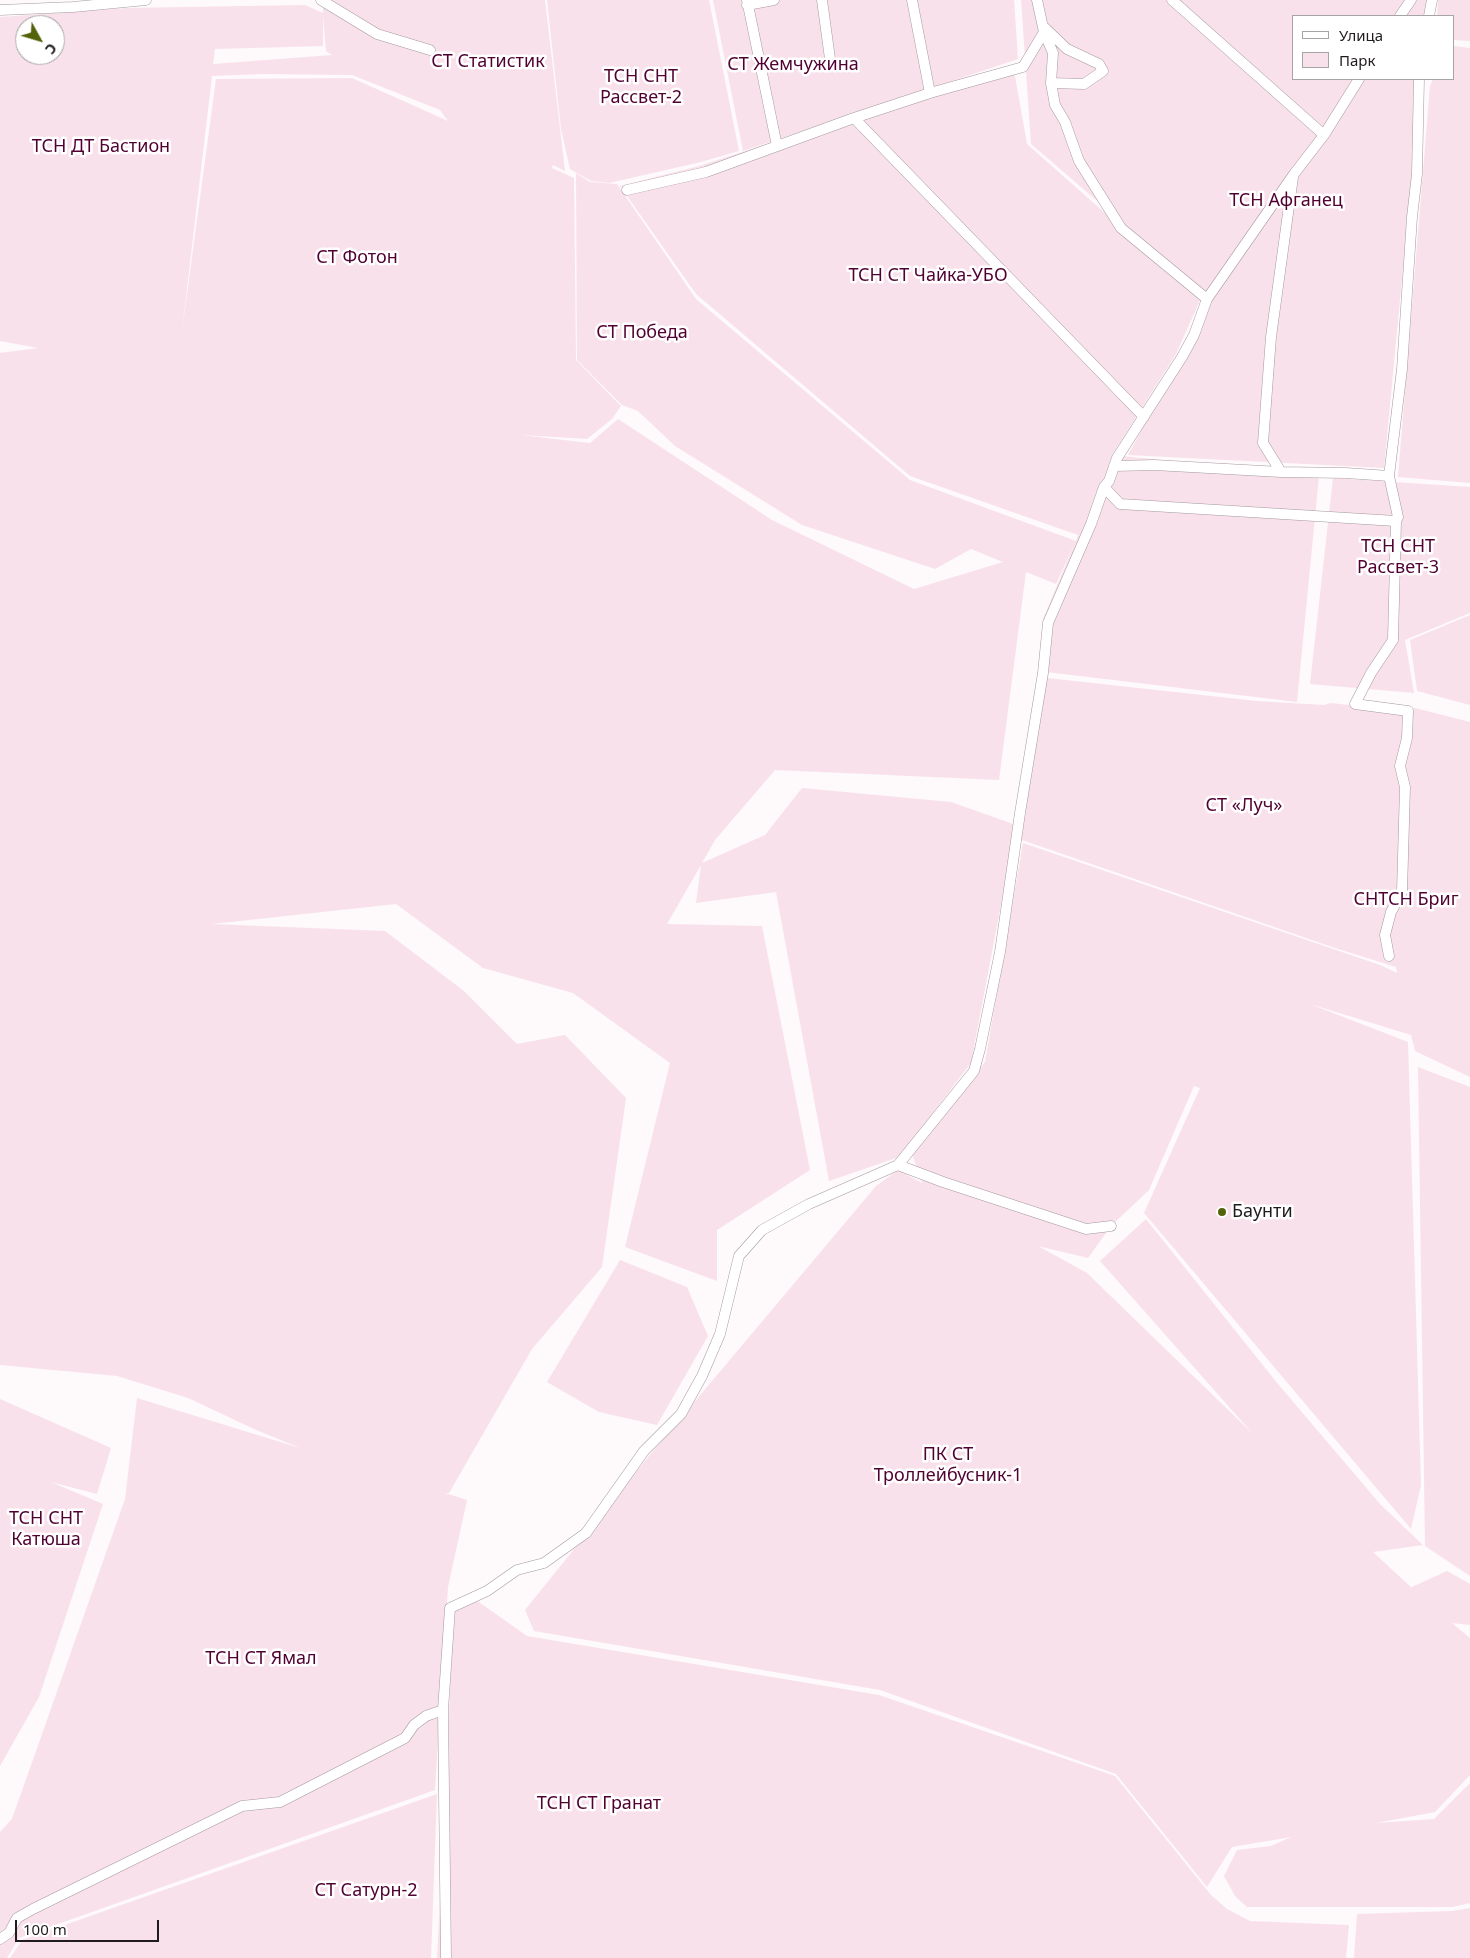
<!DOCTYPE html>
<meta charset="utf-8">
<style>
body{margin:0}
#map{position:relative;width:1470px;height:1958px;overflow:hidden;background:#fef9fb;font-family:"Noto Sans",sans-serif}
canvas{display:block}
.legend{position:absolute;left:1292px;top:15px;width:162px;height:65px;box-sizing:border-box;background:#fff;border:1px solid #a6a4a5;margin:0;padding:6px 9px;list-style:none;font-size:15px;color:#201c1d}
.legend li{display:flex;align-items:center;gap:10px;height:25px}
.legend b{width:25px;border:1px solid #a6a4a5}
.north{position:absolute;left:15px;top:15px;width:50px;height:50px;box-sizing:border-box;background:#fff;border:1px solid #a6a4a5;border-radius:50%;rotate:129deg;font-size:14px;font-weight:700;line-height:20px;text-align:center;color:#201c1d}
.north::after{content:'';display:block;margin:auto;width:18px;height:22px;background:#53630a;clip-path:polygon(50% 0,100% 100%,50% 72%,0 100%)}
.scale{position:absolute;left:15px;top:1920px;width:144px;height:22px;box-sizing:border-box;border:2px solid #201c1d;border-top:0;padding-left:6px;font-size:15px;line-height:18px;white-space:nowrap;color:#201c1d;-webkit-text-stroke:4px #fff;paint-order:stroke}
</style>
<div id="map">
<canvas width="1470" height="1958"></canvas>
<ul class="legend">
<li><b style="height:6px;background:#fff"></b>Улица</li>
<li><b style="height:14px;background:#f9e1eb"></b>Парк</li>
</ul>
<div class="north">С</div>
<div class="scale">100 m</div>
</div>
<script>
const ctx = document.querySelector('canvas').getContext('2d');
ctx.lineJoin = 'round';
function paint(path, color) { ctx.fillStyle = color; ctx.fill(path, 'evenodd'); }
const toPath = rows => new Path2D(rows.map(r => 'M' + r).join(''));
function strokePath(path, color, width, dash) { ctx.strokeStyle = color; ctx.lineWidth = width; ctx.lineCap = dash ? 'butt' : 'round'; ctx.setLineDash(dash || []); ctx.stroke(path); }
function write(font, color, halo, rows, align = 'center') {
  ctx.font = font + ' "Noto Sans",sans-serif'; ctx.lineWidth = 5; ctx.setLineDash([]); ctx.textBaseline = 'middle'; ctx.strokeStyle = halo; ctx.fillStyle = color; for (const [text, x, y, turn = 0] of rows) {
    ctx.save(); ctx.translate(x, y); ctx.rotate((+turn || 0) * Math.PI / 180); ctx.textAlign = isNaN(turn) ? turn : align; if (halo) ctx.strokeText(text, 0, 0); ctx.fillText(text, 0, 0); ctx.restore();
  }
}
paint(toPath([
 [323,0,545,0,565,171,553,165,552,168,574,178,576,360,621,406,612,419,587,439,521,435,590,443,618,419,772,520,914,589,1003,562,971,549,935,569,802,525,675,446,638,411,622,405,577,360,576,173,590,182,617,184,696,299,910,480,1076,541,1078,535,910,476,696,294,620,186,699,166,919,94,1013,65,1027,144,1201,298,1176,354,1112,455,1319,476,1297,702,1038,671,1043,619,1074,545,1056,584,1026,572,999,780,775,770,715,840,702,863,765,835,802,788,951,802,1016,825,971,1063,899,1157,829,1181,776,892,696,903,701,865,667,924,762,926,810,1170,717,1230,717,1281,625,1247,670,1063,573,993,483,968,396,904,212,924,385,931,464,991,517,1044,565,1035,626,1098,602,1267,532,1349,449,1493,445,1493,467,1500,448,1587,435,1790,19,1938,7,1958,0,1958,0,1832,12,1819,125,1499,137,1398,300,1448,254,1429,188,1398,117,1376,0,1365,0,353,38,348,0,341,0,17,126,8,305,5,323,13],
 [323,15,326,51,332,55,213,64,215,49,323,46],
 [25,25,55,25,55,55,25,55],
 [263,74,352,75,440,110,448,121,352,78,216,79,182,331,212,76],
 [547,0,709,0,739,151,701,162,609,183,591,181,570,169,561,129],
 [713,0,1014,0,1018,59,743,151],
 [1021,0,1429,0,1428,16,1294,16,1294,79,1421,79,1384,468,1128,455,1212,300,1031,144],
 [1438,0,1470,0,1470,41,1454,40,1454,16,1437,16],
 [1454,46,1470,48,1470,483,1398,477,1430,86,1433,79,1454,79],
 [1333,478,1470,487,1470,613,1405,640,1414,693,1310,684],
 [1470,615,1470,705,1417,691,1410,640],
 [1047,678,1257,701,1324,705,1330,703,1360,706,1415,708,1470,722,1470,1077,1415,1051,1411,1035,1310,1004,1408,1042,1421,1485,1411,1529,1144,1213,1200,1088,1194,1086,1149,1190,1111,1226,1088,1258,1038,1246,1087,1273,1253,1434,1100,1261,1146,1219,1278,1384,1380,1504,1423,1545,1373,1552,1412,1588,1412,1587,1447,1571,1470,1584,1470,1625,1452,1623,1470,1638,1470,1775,1435,1812,1376,1823,1434,1819,1470,1783,1470,1903,1452,1907,1247,1907,1235,1896,1224,1876,1237,1850,1271,1846,1291,1837,1232,1847,1207,1887,1116,1774,880,1690,534,1631,525,1610,649,1456,876,1186,898,1170,922,1183,912,1154,985,1062,1023,843,1380,965,1397,973,1396,967,1335,948,1019,839],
 [1418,1067,1470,1087,1470,1576,1425,1546],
 [620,1260,687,1287,708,1336,657,1425,599,1412,547,1382],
 [0,1399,111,1448,97,1494,51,1482,103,1504,39,1697,0,1766],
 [476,1600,527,1636,879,1695,1115,1776,1211,1895,1227,1909,1250,1921,1349,1925,1346,1958,437,1958,454,1609],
 [437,1794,431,1958,10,1958,22,1940],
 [1470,1908,1470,1958,1354,1958,1357,1914,1452,1911]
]), '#f9e1eb');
const minor = toPath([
 [321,0,377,34,430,50],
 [747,0,777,146],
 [822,0,831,66],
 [912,0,930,93],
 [1172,0,1324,135],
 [747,5,774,0],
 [0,10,73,7,146,0],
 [1400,16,1411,0],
 [1429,16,1432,0],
 [1043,26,1067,49,1099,64,1103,71,1084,84,1051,83],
 [1044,32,1053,53,1051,83,1055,105,1065,122,1079,161,1121,228,1207,299],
 [854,118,1144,417],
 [627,190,706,172,854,118,930,93,1023,67,1044,32,1037,0],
 [1114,466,1154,465,1281,472,1346,473,1389,476],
 [1281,472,1263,443,1271,337,1293,177],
 [1104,487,1120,504,1396,521],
 [1389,956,1385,935,1391,912,1402,892,1405,787,1400,766,1407,738,1408,711,1355,704,1371,673,1393,640,1396,521,1398,517,1389,476,1402,369,1412,217,1417,174,1419,79],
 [898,1165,943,1182,1086,1229,1111,1226],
 [0,1939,9,1933,17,1918,33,1909,242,1806,280,1802,405,1738,414,1725,426,1716,443,1710],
 [446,1958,443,1710,450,1608,487,1591,517,1570,544,1563,586,1533,644,1451,681,1414,702,1376,720,1334,739,1256,762,1230,809,1204,898,1165,974,1071,980,1049,1000,952,1020,813,1043,673,1048,623,1091,524,1104,487,1109,481,1117,458,1182,357,1194,335,1207,299,1294,174,1324,135,1359,79]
]);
strokePath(minor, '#a4999d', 11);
strokePath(minor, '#fff', 10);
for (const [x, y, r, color] of [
 [1222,1212,5,"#53630a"]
]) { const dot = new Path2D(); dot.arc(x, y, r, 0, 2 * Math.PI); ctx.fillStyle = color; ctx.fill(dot); strokePath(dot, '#fff', 2); }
write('18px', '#510131', '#fff', [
 ["СТ Статистик",488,62],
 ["СТ Жемчужина",793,65],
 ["ТСН СНТ",641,77],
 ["Рассвет-2",641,98],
 ["ТСН ДТ Бастион",101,147],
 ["ТСН Афганец",1286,201],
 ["СТ Фотон",357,258],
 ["ТСН СТ Чайка-УБО",928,276],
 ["СТ Победа",642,333],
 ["ТСН СНТ",1398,547],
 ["Рассвет-3",1398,568],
 ["СТ «Луч»",1244,806],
 ["СНТСН Бриг",1406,900],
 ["ПК СТ",948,1455],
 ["Троллейбусник-1",948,1476],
 ["ТСН СНТ",46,1519],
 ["Катюша",46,1540],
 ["ТСН СТ Ямал",261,1659],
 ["ТСН СТ Гранат",599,1804],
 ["СТ Сатурн-2",366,1891]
]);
write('18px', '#201c1d', '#fff', [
 ["Баунти",1232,1212]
], 'left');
</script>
